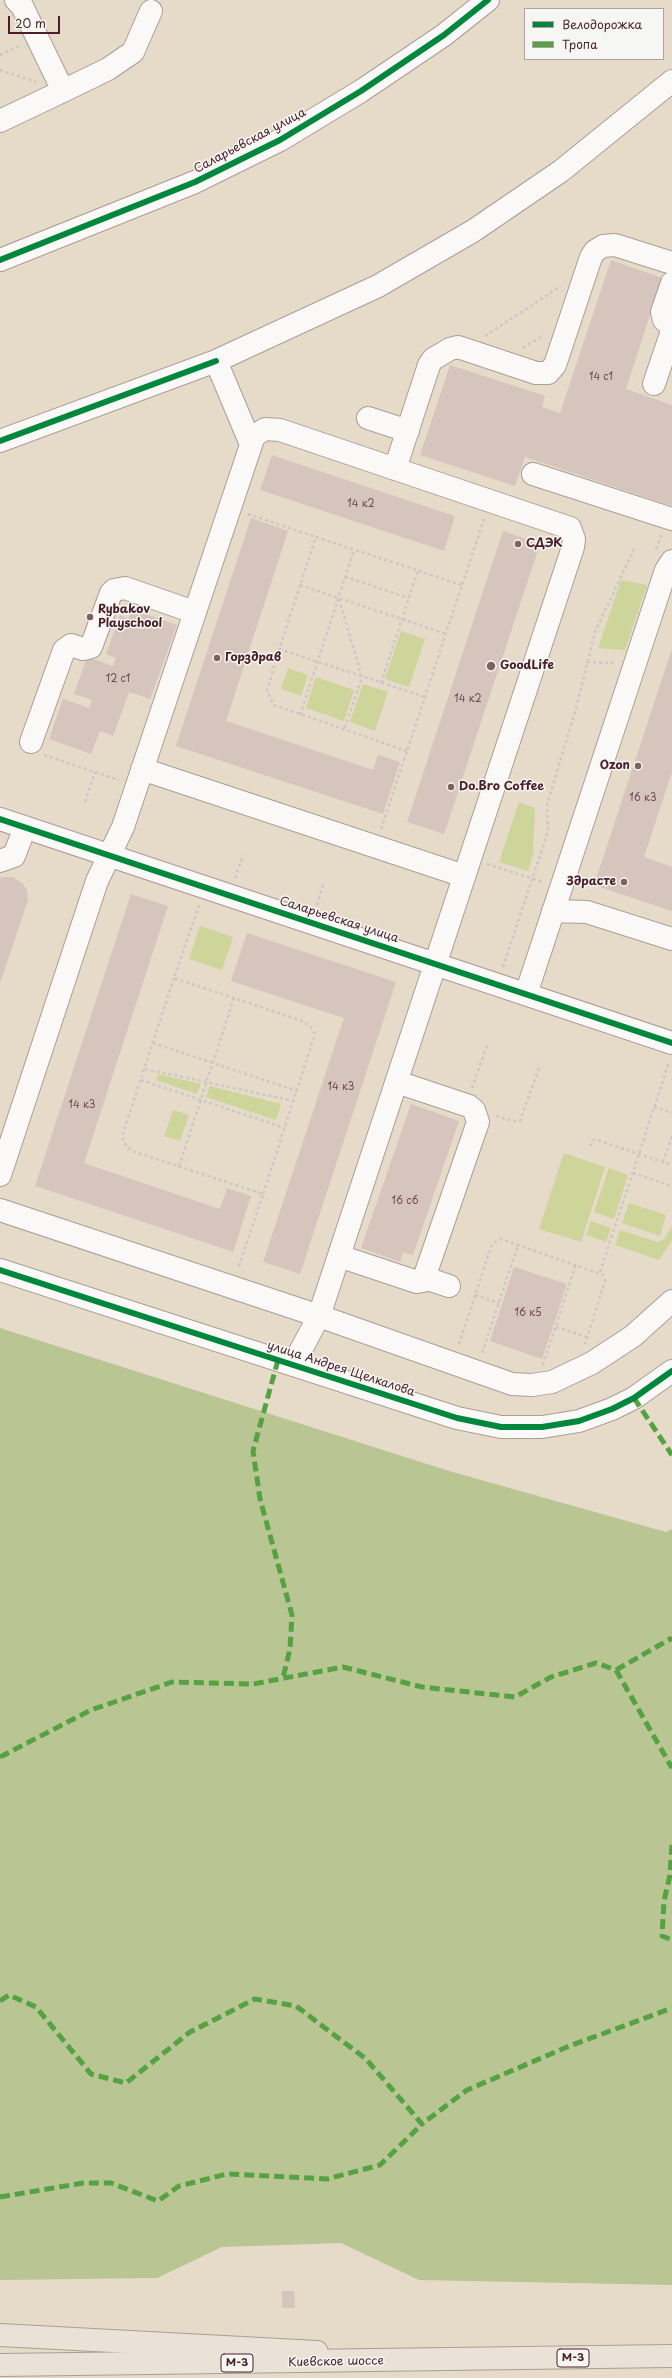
<!DOCTYPE html>
<meta charset="utf-8">
<style>
body{margin:0}
#map{position:relative;width:672px;height:2378px;overflow:hidden;background:#e6dac9;font-family:"Playpen Sans",sans-serif}
canvas{display:block}
.legend{position:absolute;left:524px;top:8px;width:140px;height:52px;box-sizing:border-box;background:#f6f6f2;border:1px solid #b1a0a2;margin:0;padding:5px 7px;list-style:none;font-size:12px;color:#4a1f2b}
.legend li{display:flex;align-items:center;gap:8px;height:20px}
.legend b{width:20px;border:1px solid #b1a0a2}
.scale{position:absolute;left:8px;top:16px;width:52px;height:18px;box-sizing:border-box;border:2px solid #4a1f2b;border-top:0;padding-left:5px;font-size:12px;line-height:14px;white-space:nowrap;color:#4a1f2b;-webkit-text-stroke:3px #f6f6f2;paint-order:stroke}
</style>
<div id="map">
<canvas width="672" height="2378"></canvas>
<ul class="legend">
<li><b style="height:5px;background:#00873e"></b>Велодорожка</li>
<li><b style="height:5px;background:#56a243"></b>Тропа</li>
</ul>
<div class="scale">20 m</div>
</div>
<script>
const ctx = document.querySelector('canvas').getContext('2d');
ctx.lineJoin = 'round';
function paint(path, color) { ctx.fillStyle = color; ctx.fill(path, 'evenodd'); }
const toPath = rows => new Path2D(rows.map(r => 'M' + r).join(''));
function strokePath(path, color, width, dash) { ctx.strokeStyle = color; ctx.lineWidth = width; ctx.lineCap = dash ? 'butt' : 'round'; ctx.setLineDash(dash || []); ctx.stroke(path); }
function write(font, color, halo, rows, align = 'center') {
  ctx.font = font + ' "Playpen Sans",sans-serif'; ctx.lineWidth = 3; ctx.setLineDash([]); ctx.textBaseline = 'middle'; ctx.strokeStyle = halo; ctx.fillStyle = color; for (const [text, x, y, turn = 0] of rows) {
    ctx.save(); ctx.translate(x, y); ctx.rotate((+turn || 0) * Math.PI / 180); ctx.textAlign = isNaN(turn) ? turn : align; if (halo) ctx.strokeText(text, 0, 0); ctx.fillText(text, 0, 0); ctx.restore();
  }
}
paint(toPath([
 [621,580,647,585,625,650,598,648],
 [401,631,425,639,409,687,385,679],
 [288,668,308,675,301,696,281,689],
 [316,677,354,690,344,721,306,708],
 [363,684,388,692,375,731,350,722],
 [519,802,535,808,533,855,528,871,499,862],
 [200,926,233,937,222,970,189,959],
 [158,1074,201,1084,197,1094,156,1080],
 [210,1086,281,1104,276,1120,206,1097],
 [173,1110,189,1115,180,1141,164,1136],
 [564,1153,605,1167,581,1242,539,1229],
 [609,1168,628,1175,614,1219,594,1212],
 [629,1203,666,1215,660,1236,622,1223],
 [591,1221,611,1228,606,1242,586,1235],
 [672,1226,672,1240,659,1260,615,1245,620,1230,658,1242,664,1239]
]), '#ced59b');
paint(toPath([
 [0,1328,449,1471,666,1532,672,1529,672,2285,419,2280,341,2243,222,2247,157,2278,0,2280]
]), '#b9c593');
paint(toPath([
 [611,260,662,278,626,389,672,405,672,506,525,457,515,486,420,455,450,365,545,396,542,407,560,413],
 [272,455,455,516,444,551,260,490],
 [251,518,288,531,226,721,373,770,378,755,400,762,383,814,176,746],
 [503,531,540,544,444,834,407,822],
 [132,609,177,625,150,699,129,692,113,736,100,731,91,754,49,739,63,699,89,708,92,700,74,694,87,657,113,666,116,658,106,654,120,615,128,619],
 [672,649,672,772,644,857,672,867,672,911,594,885],
 [4,877,13,877,23,884,27,890,28,900,0,983,0,878],
 [131,894,168,906,84,1163,220,1209,227,1188,251,1196,233,1252,35,1186],
 [247,933,396,982,300,1274,263,1262,344,1018,231,981],
 [411,1104,459,1121,413,1255,403,1252,400,1262,361,1248],
 [514,1267,567,1284,542,1359,490,1341],
 [282,2291,294,2291,295,2308,282,2308]
]), '#d6c5bc');
const minor = toPath([
 [63,91,108,69,133,52,151,11],
 [0,121,63,91,22,6,16,0],
 [0,260,195,182,280,140,361,91,444,35,488,0],
 [672,283,662,312,664,320,672,327],
 [216,361,250,442],
 [654,384,672,331],
 [368,418,408,431],
 [0,441,216,361,378,286,473,231,561,171,672,81],
 [395,469,429,365,433,359,450,349,458,347,536,373,548,373,555,365,591,257,595,251,603,246,615,245,672,263],
 [533,474,672,519],
 [31,742,64,650,71,645,83,649,91,647,111,593,114,590,125,588,194,612],
 [142,769,464,876],
 [0,819,672,1043],
 [0,861,14,856,25,827],
 [553,911,587,912,672,939],
 [526,994,666,570,672,561],
 [0,1175,97,881,123,827,254,436,265,429,280,430,570,528,574,539,573,547,319,1316,293,1365],
 [0,1210,319,1316,512,1384,532,1385,552,1382,592,1363,633,1336,672,1301],
 [339,1256,417,1282,423,1281,478,1122,474,1110,469,1106,397,1082],
 [0,1270,457,1418,501,1427,542,1427,579,1421,612,1409,634,1398,672,1371],
 [425,1278,449,1286]
]);
const major = toPath([
 [0,2335,317,2352]
]);
const highway = toPath([
 [0,2365,672,2356]
]);
strokePath(minor, '#aa9e95', 24);
strokePath(major, '#aa9e95', 24);
strokePath(highway, '#aa9e95', 24);
strokePath(toPath([
 [0,55,19,46],
 [0,70,36,82],
 [485,336,561,286],
 [523,348,544,335],
 [248,514,316,537],
 [656,549,661,535],
 [345,577,409,598],
 [300,585,446,634],
 [339,599,362,677,344,730],
 [279,649,425,697],
 [587,662,615,663],
 [381,683,418,570],
 [300,715,354,550],
 [407,751,274,705,267,691,279,649,316,537,462,585],
 [44,755,119,780],
 [85,802,95,772],
 [381,829,484,519],
 [487,864,543,882],
 [235,878,243,855],
 [199,905,174,978,302,1021,310,1026,315,1034,263,1194],
 [317,905,324,882],
 [503,967,548,831,547,805,575,712,595,632,634,549],
 [174,978,123,1133,123,1142,132,1151,263,1194,238,1269],
 [153,1043,297,1091],
 [145,1069,294,1101],
 [141,1080,285,1128],
 [472,1088,488,1043],
 [654,1107,672,1113],
 [496,1116,513,1121,520,1121,540,1065],
 [590,1146,593,1140,597,1140,672,1165],
 [663,1162,672,1136],
 [179,1166,234,998],
 [633,1173,672,1186],
 [600,1272,669,1062],
 [475,1295,499,1303],
 [556,1327,587,1337],
 [459,1344,491,1247,493,1243,501,1239,603,1275,605,1281,585,1344],
 [482,1353,518,1245],
 [543,1365,576,1264]
]), '#cdc7c5', 2.5, [3, 3]);
strokePath(minor, '#fbf9f7', 22);
strokePath(major, '#ebe2d7', 22);
strokePath(highway, '#ebe2d7', 22);
strokePath(toPath([
 [278,1360,253,1451,260,1499,292,1615,290,1649,283,1678],
 [634,1398,672,1455],
 [616,1670,672,1638],
 [0,1757,91,1710,172,1682,253,1684,343,1667,422,1687,515,1697,551,1677,596,1663,616,1670,672,1768],
 [672,1845,670,1875,664,1901,662,1936,672,1940],
 [0,2001,9,1995,36,2007,91,2074,126,2083,190,2032,255,1999,296,2006,366,2059,422,2124,467,2090,567,2047,672,2008],
 [0,2197,83,2183,111,2183,158,2201,179,2186,227,2174,327,2179,380,2165,422,2124]
]), '#56a243', 5, [10, 5]);
strokePath(toPath([
 [0,260,195,182,280,140,361,91,444,35,488,0],
 [0,441,216,361],
 [0,819,672,1043],
 [0,1270,457,1418,501,1427,542,1427,579,1421,612,1409,634,1398,672,1371]
]), '#00873e', 6);
for (const [x, y, r, color] of [
 [518,544,4,"#816062"],
 [90,617,4,"#816062"],
 [217,658,4,"#816062"],
 [491,666,5,"#816062"],
 [638,766,4,"#816062"],
 [451,787,4,"#816062"],
 [624,882,4,"#816062"]
]) { const dot = new Path2D(); dot.arc(x, y, r, 0, 2 * Math.PI); ctx.fillStyle = color; ctx.fill(dot); strokePath(dot, '#f6f6f2', 1.5); }
write('10px', '#6e4950', null, [
 ["14 с1",601,377],
 ["14 к2",361,504],
 ["12 с1",118,679],
 ["14 к2",468,699],
 ["16 к3",643,798],
 ["14 к3",341,1087],
 ["14 к3",82,1105],
 ["16 с6",405,1201],
 ["16 к5",528,1313]
]);
for (const [x, y, w] of [
 [573,2358,32],
 [237,2363,32]
]) { const box = new Path2D(); box.roundRect(x - w / 2, y - 9, w, 18, 3); ctx.fillStyle = '#f6f6f2'; ctx.fill(box); strokePath(box, '#4a1f2b', 1); }
write('bold 11px', '#4a1f2b', null, [
 ["М-3",573,2358],
 ["М-3",237,2363]
]);
write('12px', '#4a1f2b', '#f6f6f2', [
 ["Саларьевская улица",250,141,-28],
 ["Саларьевская улица",339,920,18],
 ["улица Андрея Щелкалова",341,1369,18],
 ["Киевское шоссе",336,2362,-1]
]);
write('bold 12px', '#4a1f2b', '#f6f6f2', [
 ["СДЭК",526,544],
 ["Rybakov",98,610],
 ["Playschool",98,624],
 ["Горздрав",225,658],
 ["GoodLife",500,666],
 ["Ozon",630,766,"right"],
 ["Do.Bro Coffee",459,787],
 ["Здрасте",616,882,"right"]
], 'left');
</script>
